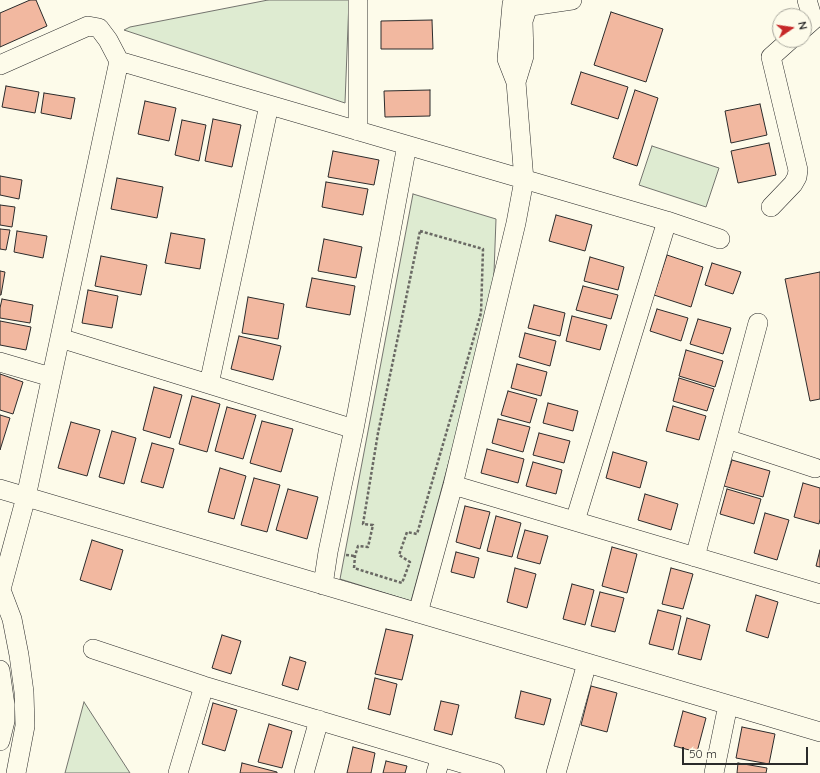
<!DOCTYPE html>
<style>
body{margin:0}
#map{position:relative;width:820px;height:773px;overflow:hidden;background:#fdfbea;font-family:Quicksand,sans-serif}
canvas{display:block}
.north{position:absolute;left:772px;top:8px;width:40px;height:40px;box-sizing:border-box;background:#fdfbea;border:1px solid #a9a89e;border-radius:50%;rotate:77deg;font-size:11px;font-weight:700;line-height:16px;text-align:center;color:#2b2b2b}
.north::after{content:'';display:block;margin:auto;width:14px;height:18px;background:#c62828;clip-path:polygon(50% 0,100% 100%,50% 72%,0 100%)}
.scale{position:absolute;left:682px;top:747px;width:126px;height:18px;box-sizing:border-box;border:2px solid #2b2b2b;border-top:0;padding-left:5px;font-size:12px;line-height:14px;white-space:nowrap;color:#2b2b2b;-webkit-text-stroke:3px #fdfbea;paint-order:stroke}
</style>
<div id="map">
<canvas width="820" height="773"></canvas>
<div class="north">N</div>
<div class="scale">50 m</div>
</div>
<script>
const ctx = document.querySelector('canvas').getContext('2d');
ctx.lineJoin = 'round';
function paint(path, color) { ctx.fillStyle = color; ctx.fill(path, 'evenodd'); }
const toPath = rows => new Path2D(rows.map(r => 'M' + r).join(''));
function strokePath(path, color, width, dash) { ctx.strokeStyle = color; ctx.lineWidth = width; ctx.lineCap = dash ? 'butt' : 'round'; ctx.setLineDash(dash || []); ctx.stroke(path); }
const green = toPath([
 [268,0,349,0,345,103,124,30,130,27,268,0],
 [652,146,719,168,706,207,639,185,652,146],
 [413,194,496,219,493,300,411,601,340,579,413,194],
 [84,702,130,773,65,773,84,702]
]);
paint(green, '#deebd1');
strokePath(green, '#74746e', 1);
const building = toPath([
 [30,0,36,0,47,26,0,47,0,13,30,0],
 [611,12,663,29,646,82,594,65,611,12],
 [432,20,433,49,381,49,381,21,432,20],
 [581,72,628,87,618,119,571,104,581,72],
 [6,86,39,92,35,113,2,107,6,86],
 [430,90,430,116,385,117,384,91,430,90],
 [635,90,658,98,637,166,613,158,635,90],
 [44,93,75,98,71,119,41,113,44,93],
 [145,101,176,108,169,141,138,134,145,101],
 [760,104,767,135,731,143,725,111,760,104],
 [213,119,241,125,232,167,205,161,213,119],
 [182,120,206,125,199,161,175,155,182,120],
 [769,143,776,175,738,183,731,151,769,143],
 [333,151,379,160,374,185,328,177,333,151],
 [0,176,22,180,19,199,0,195,0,176],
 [117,178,163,187,157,218,111,209,117,178],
 [326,182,368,189,363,215,322,207,326,182],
 [0,205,15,207,12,227,0,225,0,205],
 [556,215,592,225,585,251,549,241,556,215],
 [0,229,10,230,6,250,0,249,0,229],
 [17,231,47,236,43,258,14,252,17,231],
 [171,233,205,239,200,269,165,263,171,233],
 [324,239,362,247,356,278,318,271,324,239],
 [667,255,703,267,691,307,654,295,667,255],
 [101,256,147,265,141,295,95,286,101,256],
 [590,257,624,267,618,290,584,281,590,257],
 [712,263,741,272,733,294,705,285,712,263],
 [0,271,5,272,1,295,0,295,0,271],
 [820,272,820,399,810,401,785,279,820,272],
 [312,278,355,286,350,315,306,307,312,278],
 [583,286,618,295,611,319,576,310,583,286],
 [88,290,118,296,112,328,82,323,88,290],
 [248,297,284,304,278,339,242,333,248,297],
 [2,299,33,305,30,323,0,318,0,308,2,299],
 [534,305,565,313,560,336,528,328,534,305],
 [657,309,688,318,681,341,650,331,657,309],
 [572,316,607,325,600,350,566,341,572,316],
 [698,319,731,328,723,354,690,344,698,319],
 [0,321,31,327,26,350,0,345,0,321],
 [525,333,556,341,550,366,519,357,525,333],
 [239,336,281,346,273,380,231,369,239,336],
 [686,350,723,361,715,387,679,376,686,350],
 [517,364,547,372,541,396,511,388,517,364],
 [0,374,23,382,13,414,0,410,0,374],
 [679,378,714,389,707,411,673,401,679,378],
 [154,387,182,395,170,438,143,430,154,387],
 [508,391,537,399,530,423,501,415,508,391],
 [192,396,220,404,207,452,179,444,192,396],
 [548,403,578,411,573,431,543,423,548,403],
 [673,406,706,416,699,440,666,431,673,406],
 [227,407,256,415,243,459,215,451,227,407],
 [0,415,10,418,0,450,0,415],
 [498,419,530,427,523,452,492,443,498,419],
 [262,421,293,429,281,472,250,463,262,421],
 [71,422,100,430,87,476,58,468,71,422],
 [112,431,136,438,124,484,99,477,112,431],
 [539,433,570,441,564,463,533,455,539,433],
 [152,443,174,449,163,488,141,482,152,443],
 [487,449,524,459,518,483,481,473,487,449],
 [613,452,647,462,640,488,606,478,613,452],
 [732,460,770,471,763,497,724,486,732,460],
 [533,462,562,470,556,494,526,486,533,462],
 [220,468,246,476,234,519,208,512,220,468],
 [254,478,280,485,267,532,241,525,254,478],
 [803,483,820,488,820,519,819,524,794,517,803,483],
 [288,489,318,497,307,539,276,530,288,489],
 [727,489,761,499,754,524,720,514,727,489],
 [645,494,678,504,671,530,638,520,645,494],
 [465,506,490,512,480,549,456,542,465,506],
 [765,513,789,520,777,560,754,553,765,513],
 [496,516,521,523,512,557,487,551,496,516],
 [525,530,548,536,540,564,517,558,525,530],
 [92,540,123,550,111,590,80,580,92,540],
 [612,547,637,554,627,593,602,586,612,547],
 [820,550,820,567,816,566,820,550],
 [456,552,479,558,474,578,451,572,456,552],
 [515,568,536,574,527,608,507,602,515,568],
 [671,568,693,574,683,609,662,604,671,568],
 [572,584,594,590,585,625,563,619,572,584],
 [600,592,624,598,615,632,591,626,600,592],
 [756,595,778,602,768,638,746,631,756,595],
 [658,610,681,616,673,650,649,644,658,610],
 [687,618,710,625,701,660,678,654,687,618],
 [386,629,413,635,402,680,375,674,386,629],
 [222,635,241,641,231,674,212,668,222,635],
 [290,657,306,662,298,690,282,685,290,657],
 [375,678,397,684,390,715,368,709,375,678],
 [591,686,617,693,607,732,581,725,591,686],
 [521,691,551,699,544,725,515,718,521,691],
 [441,701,459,705,452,735,434,730,441,701],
 [213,703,237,710,225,751,202,744,213,703],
 [683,711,706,718,697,752,674,746,683,711],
 [269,724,292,731,282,768,258,762,269,724],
 [742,727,775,734,769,764,736,758,742,727],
 [353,747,375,753,371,773,347,773,353,747],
 [386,761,407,766,405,773,383,773,386,761],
 [242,763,277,772,277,773,240,773,242,763],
 [738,763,767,768,766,773,737,773,738,763]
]);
paint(building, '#f2b8a0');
strokePath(building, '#2b2b2b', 1);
const minor = toPath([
 [804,28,813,20,807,0],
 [0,65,88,26,99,28,108,40,119,61],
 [516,82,524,56,523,21,527,9,531,6,572,0],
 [358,131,358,1],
 [771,207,793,184,797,177,798,170,771,57,790,40],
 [60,338,354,429],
 [0,362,51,377],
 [209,384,269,105],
 [727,439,815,468],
 [453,485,820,594],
 [0,489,820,732],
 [575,521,667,221],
 [695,557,758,323],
 [323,585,328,552,354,429,407,145],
 [1,590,12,619,19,655,24,692,25,726,16,773],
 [0,593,26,497,119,61,667,221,720,239],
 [418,613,453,485,516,223,524,180,516,82,507,59,512,4,514,0],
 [93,649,204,686,495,773],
 [0,670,5,705,5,721,0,741],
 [178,773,204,686],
 [304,773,319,720],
 [436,773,441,757],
 [556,773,587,663],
 [714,773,728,705]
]);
strokePath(minor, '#2b2b2b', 20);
strokePath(toPath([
 [420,231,483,249,481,313,417,534,407,532,399,555,410,562,402,583,354,568,355,556,358,546,368,547,373,525,363,524,378,433,420,231],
 [346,555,355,556]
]), '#6a6964', 2.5, [3, 2]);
strokePath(minor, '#fdfbea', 19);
</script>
